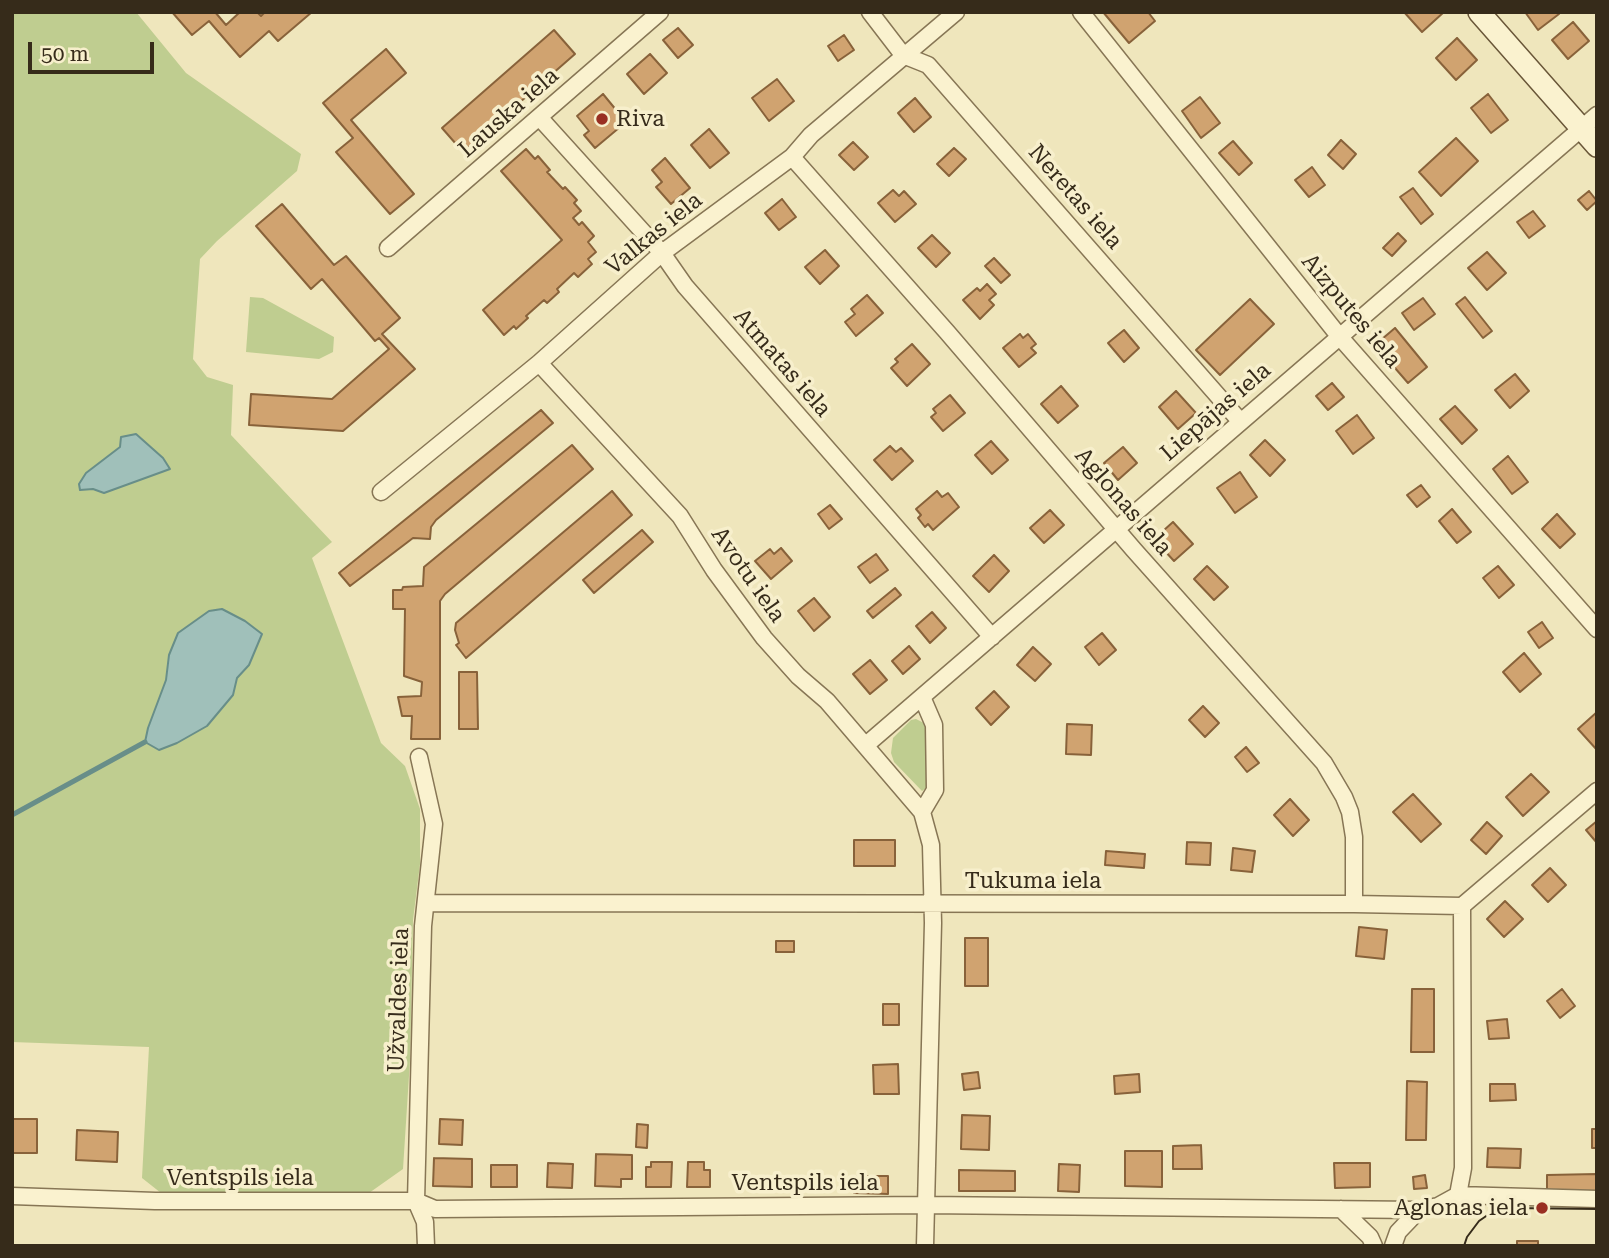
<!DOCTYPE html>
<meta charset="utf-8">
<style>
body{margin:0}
#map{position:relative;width:1609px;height:1258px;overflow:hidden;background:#efe6bc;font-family:"Roboto Serif",serif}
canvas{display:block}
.frame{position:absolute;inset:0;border:14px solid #362b1a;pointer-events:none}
.scale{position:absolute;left:28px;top:42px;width:126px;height:32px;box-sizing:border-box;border:4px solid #362b1a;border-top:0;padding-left:9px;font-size:21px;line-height:24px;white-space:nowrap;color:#362b1a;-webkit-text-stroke:5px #f7efcc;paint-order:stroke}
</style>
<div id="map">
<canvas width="1609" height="1258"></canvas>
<div class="frame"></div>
<div class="scale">50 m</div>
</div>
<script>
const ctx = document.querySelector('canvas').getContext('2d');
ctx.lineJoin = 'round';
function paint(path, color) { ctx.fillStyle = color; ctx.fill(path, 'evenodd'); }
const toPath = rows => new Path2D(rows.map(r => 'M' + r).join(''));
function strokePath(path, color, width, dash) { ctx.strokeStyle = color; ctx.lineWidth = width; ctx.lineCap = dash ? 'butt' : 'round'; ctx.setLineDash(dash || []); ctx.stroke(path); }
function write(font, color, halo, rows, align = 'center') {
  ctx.font = font + ' "Roboto Serif",serif'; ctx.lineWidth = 7; ctx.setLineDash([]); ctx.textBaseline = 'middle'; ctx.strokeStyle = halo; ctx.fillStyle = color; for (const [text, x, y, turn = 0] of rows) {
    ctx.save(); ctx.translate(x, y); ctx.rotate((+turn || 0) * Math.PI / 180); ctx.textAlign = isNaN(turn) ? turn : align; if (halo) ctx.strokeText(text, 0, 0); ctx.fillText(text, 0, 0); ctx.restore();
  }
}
paint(toPath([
 [12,12,136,12,186,73,301,154,297,171,217,241,200,259,193,359,207,377,233,385,231,435,332,542,312,558,381,743,405,766,420,809,420,864,413,920,410,1060,403,1169,369,1193,161,1193,142,1178,149,1047,12,1042],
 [250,297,263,298,334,337,333,352,319,359,246,352],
 [916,719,924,723,926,727,926,788,922,791,894,762,891,753,893,738,911,720]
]), '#bfcd90');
const water = toPath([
 [136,434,163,458,170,469,104,493,93,489,80,490,79,484,86,473,120,447,121,437,136,434],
 [222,609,245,621,262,634,249,665,237,678,233,695,207,726,177,743,159,750,145,742,148,728,166,680,169,655,178,633,209,611,222,609]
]);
paint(water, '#a0c0ba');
strokePath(water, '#688e89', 2);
strokePath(toPath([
 [12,815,145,742]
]), '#688e89', 5);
const building = toPath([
 [172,12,215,12,226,25,240,12,257,12,261,16,265,12,312,12,278,41,269,31,240,57,209,21,192,35,172,12],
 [1103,12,1148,12,1155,21,1129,43,1103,12],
 [1404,12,1444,12,1422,32,1404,12],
 [1525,12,1558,12,1559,14,1538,30,1525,12],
 [1573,22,1589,41,1568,59,1552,40,1573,22],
 [678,28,693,45,678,58,663,40,678,28],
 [554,30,575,54,463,152,442,128,554,30],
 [844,35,854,50,838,61,828,46,844,35],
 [1457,38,1477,60,1456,80,1436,58,1457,38],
 [386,49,406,73,351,120,414,194,390,214,336,152,353,138,323,103,386,49],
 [650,54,667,73,644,94,627,74,650,54],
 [777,79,794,101,769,121,752,98,777,79],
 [603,94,626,122,595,148,584,135,589,131,577,116,603,94],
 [1488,94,1508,120,1491,133,1471,108,1488,94],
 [1200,97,1220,123,1201,138,1182,111,1200,97],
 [915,98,931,117,914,132,898,113,915,98],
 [709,129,729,153,710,168,691,145,709,129],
 [1456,138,1478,161,1441,196,1419,172,1456,138],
 [1341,140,1356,154,1343,169,1328,155,1341,140],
 [1233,141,1252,163,1239,175,1219,153,1233,141],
 [853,142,868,157,854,170,839,155,853,142],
 [954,148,966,159,949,176,937,164,954,148],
 [526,149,535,159,538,156,550,170,547,172,563,189,565,187,577,200,574,203,581,211,573,218,579,225,582,222,594,236,588,242,596,252,588,259,592,264,578,277,574,273,557,289,559,292,547,303,544,300,526,316,528,318,516,329,514,326,504,335,483,310,562,240,501,171,526,149],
 [665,158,690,188,671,204,656,187,662,182,652,170,665,158],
 [1312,167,1325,185,1309,197,1295,180,1312,167],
 [1413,188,1433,214,1421,224,1400,197,1413,188],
 [893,190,899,196,904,191,916,204,895,222,878,203,893,190],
 [1589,191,1597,201,1587,210,1578,200,1589,191],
 [782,199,796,217,779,230,765,213,782,199],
 [282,204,334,265,346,256,400,318,382,334,415,369,343,431,249,425,251,394,332,399,389,349,379,338,375,341,322,279,311,289,256,226,282,204],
 [1533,211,1545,226,1529,238,1517,222,1533,211],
 [1398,233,1406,241,1392,256,1383,248,1398,233],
 [932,235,950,253,936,267,918,248,932,235],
 [825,250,839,266,820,284,805,267,825,250],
 [1487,252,1506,273,1487,290,1468,268,1487,252],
 [994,258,1010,275,1001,283,985,266,994,258],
 [987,284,996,294,989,300,994,305,980,319,963,300,977,288,980,291,987,284],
 [867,295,883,313,856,336,845,322,855,314,851,309,867,295],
 [1465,297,1492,331,1483,338,1456,304,1465,297],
 [1423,298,1435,314,1414,330,1402,313,1423,298],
 [1250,299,1274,324,1220,375,1196,350,1250,299],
 [1395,328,1427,367,1408,383,1375,345,1395,328],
 [1124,330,1139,348,1124,362,1108,343,1124,330],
 [1020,334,1023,338,1028,334,1036,344,1031,348,1036,353,1019,367,1003,348,1020,334],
 [912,344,930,364,907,386,891,368,898,362,895,359,912,344],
 [1515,374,1529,391,1510,408,1495,390,1515,374],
 [1332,383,1344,397,1328,410,1316,396,1332,383],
 [1061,386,1078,406,1058,423,1041,404,1061,386],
 [1176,391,1196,413,1178,429,1159,407,1176,391],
 [950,395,965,413,943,431,931,417,936,413,933,409,950,395],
 [1455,406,1477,430,1462,444,1440,419,1455,406],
 [541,410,553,423,436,520,431,527,430,539,413,538,350,586,339,573,541,410],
 [1357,415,1374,438,1353,454,1336,431,1357,415],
 [1265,440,1285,460,1270,476,1250,455,1265,440],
 [991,441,1008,460,992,474,975,455,991,441],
 [572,445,593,469,445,594,440,601,440,739,411,739,412,716,402,716,398,697,421,696,422,682,404,676,405,609,393,609,393,590,402,590,403,587,423,586,424,567,572,445],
 [890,446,896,452,901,448,913,461,892,480,874,460,890,446],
 [1123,447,1137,463,1118,480,1104,463,1123,447],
 [1508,456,1528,482,1512,494,1493,469,1508,456],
 [1240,472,1257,497,1235,513,1217,488,1240,472],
 [1421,485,1430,497,1417,507,1407,495,1421,485],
 [612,491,632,515,466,658,456,645,459,643,455,630,456,623,612,491],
 [937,491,942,497,948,493,959,507,933,530,928,524,925,527,918,518,921,515,916,509,937,491],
 [830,505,842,519,829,529,818,514,830,505],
 [1452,509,1471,532,1457,543,1439,521,1452,509],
 [1050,510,1064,525,1044,543,1030,528,1050,510],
 [1557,514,1575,534,1560,548,1542,529,1557,514],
 [1173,522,1193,544,1174,561,1154,539,1173,522],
 [642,530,653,542,594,593,583,580,642,530],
 [781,548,792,561,771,579,755,561,770,549,774,554,781,548],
 [876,554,888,570,870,583,858,567,876,554],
 [994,555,1009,571,989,592,973,576,994,555],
 [1207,566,1228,587,1214,600,1194,579,1207,566],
 [1498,566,1514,585,1499,598,1483,578,1498,566],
 [895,588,901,595,873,618,867,611,895,588],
 [814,598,830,617,814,631,798,611,814,598],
 [932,612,946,628,930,643,916,626,932,612],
 [1542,622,1553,638,1539,648,1528,632,1542,622],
 [1102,633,1116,650,1099,665,1085,647,1102,633],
 [909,646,920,659,903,674,892,661,909,646],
 [1033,647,1051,664,1035,681,1017,665,1033,647],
 [1524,653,1541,674,1520,692,1503,672,1524,653],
 [870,660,887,680,870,694,853,674,870,660],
 [459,672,477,672,478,729,459,729,459,672],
 [994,691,1009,707,991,725,976,708,994,691],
 [1203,706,1219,723,1205,737,1189,720,1203,706],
 [1597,712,1597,750,1578,729,1597,712],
 [1067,724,1092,725,1091,755,1066,754,1067,724],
 [1246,747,1259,763,1247,772,1235,757,1246,747],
 [1531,774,1549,792,1523,816,1506,797,1531,774],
 [1413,794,1441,824,1421,842,1393,812,1413,794],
 [1290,799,1309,820,1293,836,1274,815,1290,799],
 [1597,821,1597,843,1586,830,1597,821],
 [1487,822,1502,836,1486,854,1471,840,1487,822],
 [854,840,895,840,895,866,854,866,854,840],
 [1187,842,1211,843,1210,865,1186,864,1187,842],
 [1233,848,1255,851,1252,872,1231,870,1233,848],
 [1106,851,1145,854,1144,868,1105,865,1106,851],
 [1550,868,1566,885,1548,902,1532,885,1550,868],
 [1505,901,1523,919,1504,937,1487,919,1505,901],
 [1359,927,1387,930,1384,959,1356,956,1359,927],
 [965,938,988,938,988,986,965,986,965,938],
 [776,941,794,941,794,952,776,952,776,941],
 [1412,989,1434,989,1434,1052,1411,1052,1412,989],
 [1562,989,1575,1006,1560,1018,1547,1001,1562,989],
 [883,1004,899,1004,899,1025,883,1025,883,1004],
 [1507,1019,1509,1038,1489,1039,1487,1021,1507,1019],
 [898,1064,899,1094,874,1094,873,1065,898,1064],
 [978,1072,980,1088,964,1090,962,1074,978,1072],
 [1139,1074,1140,1092,1115,1094,1114,1076,1139,1074],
 [1407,1081,1427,1082,1426,1140,1406,1140,1407,1081],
 [1490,1084,1515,1084,1516,1100,1490,1101,1490,1084],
 [962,1115,990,1116,989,1150,961,1149,962,1115],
 [12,1119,37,1119,37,1153,12,1153,12,1119],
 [440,1119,463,1120,462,1145,439,1144,440,1119],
 [637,1124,648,1125,647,1148,636,1147,637,1124],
 [1592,1129,1597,1129,1597,1148,1592,1148,1592,1129],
 [77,1130,118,1132,117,1162,76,1160,77,1130],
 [1201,1145,1202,1169,1173,1169,1173,1146,1201,1145],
 [1488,1148,1521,1149,1520,1168,1487,1167,1488,1148],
 [1125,1151,1162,1151,1162,1187,1125,1186,1125,1151],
 [596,1154,632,1155,632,1179,621,1179,621,1187,595,1186,596,1154],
 [434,1158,472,1159,472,1187,433,1186,434,1158],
 [651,1162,672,1162,671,1187,646,1187,646,1167,651,1167,651,1162],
 [688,1162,704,1162,704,1170,710,1170,710,1187,687,1187,688,1162],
 [548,1163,573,1164,572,1188,547,1187,548,1163],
 [1334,1163,1370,1163,1370,1187,1335,1188,1334,1163],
 [1059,1164,1080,1165,1079,1192,1058,1191,1059,1164],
 [491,1165,517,1165,517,1187,491,1187,491,1165],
 [959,1170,1015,1171,1015,1191,959,1191,959,1170],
 [1597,1174,1597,1191,1547,1192,1547,1175,1597,1174],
 [1425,1175,1427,1188,1414,1189,1413,1177,1425,1175],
 [855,1176,888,1176,888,1194,854,1193,855,1176],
 [1517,1241,1538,1241,1538,1246,1517,1246,1517,1241]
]);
paint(building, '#d0a370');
strokePath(building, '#88623a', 2);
const street = toPath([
 [870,12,903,55,928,65,1240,421],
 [1081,12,1339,336,1597,629],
 [539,117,662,253,685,286,992,637],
 [792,157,947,332,1134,550,1324,763,1344,797,1350,812,1354,837,1354,904],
 [388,248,660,12],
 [539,363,680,516,714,570,764,638,798,676,827,701,922,812,931,845,933,923,925,1246],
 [381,492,539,363,662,253,792,157,811,135,956,12],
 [922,697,934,725,935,790,922,812],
 [866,745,1597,115],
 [419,757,434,824,423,926,416,1201,425,1222,426,1246],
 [426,903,1354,904,1462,906,1597,791],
 [1458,1195,1463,1168,1462,906],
 [12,1196,155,1201,416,1201,435,1209,925,1205,1419,1210,1438,1206,1458,1195,1597,1199],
 [1341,1209,1370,1237,1374,1246],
 [1393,1246,1398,1232,1419,1210]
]);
const secondary = toPath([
 [1479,12,1597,146]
]);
strokePath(street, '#877655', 19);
strokePath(secondary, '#695638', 24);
strokePath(street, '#faf2cf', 16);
strokePath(secondary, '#faf2cf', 21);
strokePath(toPath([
 [1464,1246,1467,1237,1479,1221,1492,1212,1511,1208,1597,1209]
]), '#362b1a', 2);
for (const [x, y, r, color] of [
 [602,119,7,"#992f22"],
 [1542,1208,7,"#992f22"]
]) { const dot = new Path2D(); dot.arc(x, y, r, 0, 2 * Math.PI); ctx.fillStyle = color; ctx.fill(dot); strokePath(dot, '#f7efcc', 2.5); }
write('23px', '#362b1a', '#f7efcc', [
 ["Lauska iela",509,113,-41],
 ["Neretas iela",1075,197,49],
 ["Valkas iela",654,234,-39],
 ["Aizputes iela",1351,311,50],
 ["Atmatas iela",782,363,49],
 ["Liepājas iela",1216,412,-41],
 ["Aglonas iela",1123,502,49],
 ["Avotu iela",748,575,55],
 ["Tukuma iela",1033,881],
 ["Užvaldes iela",399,1000,-88],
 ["Ventspils iela",240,1178],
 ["Ventspils iela",805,1183]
]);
write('23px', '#362b1a', '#f7efcc', [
 ["Riva",616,119],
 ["Aglonas iela",1528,1208,"right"]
], 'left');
</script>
